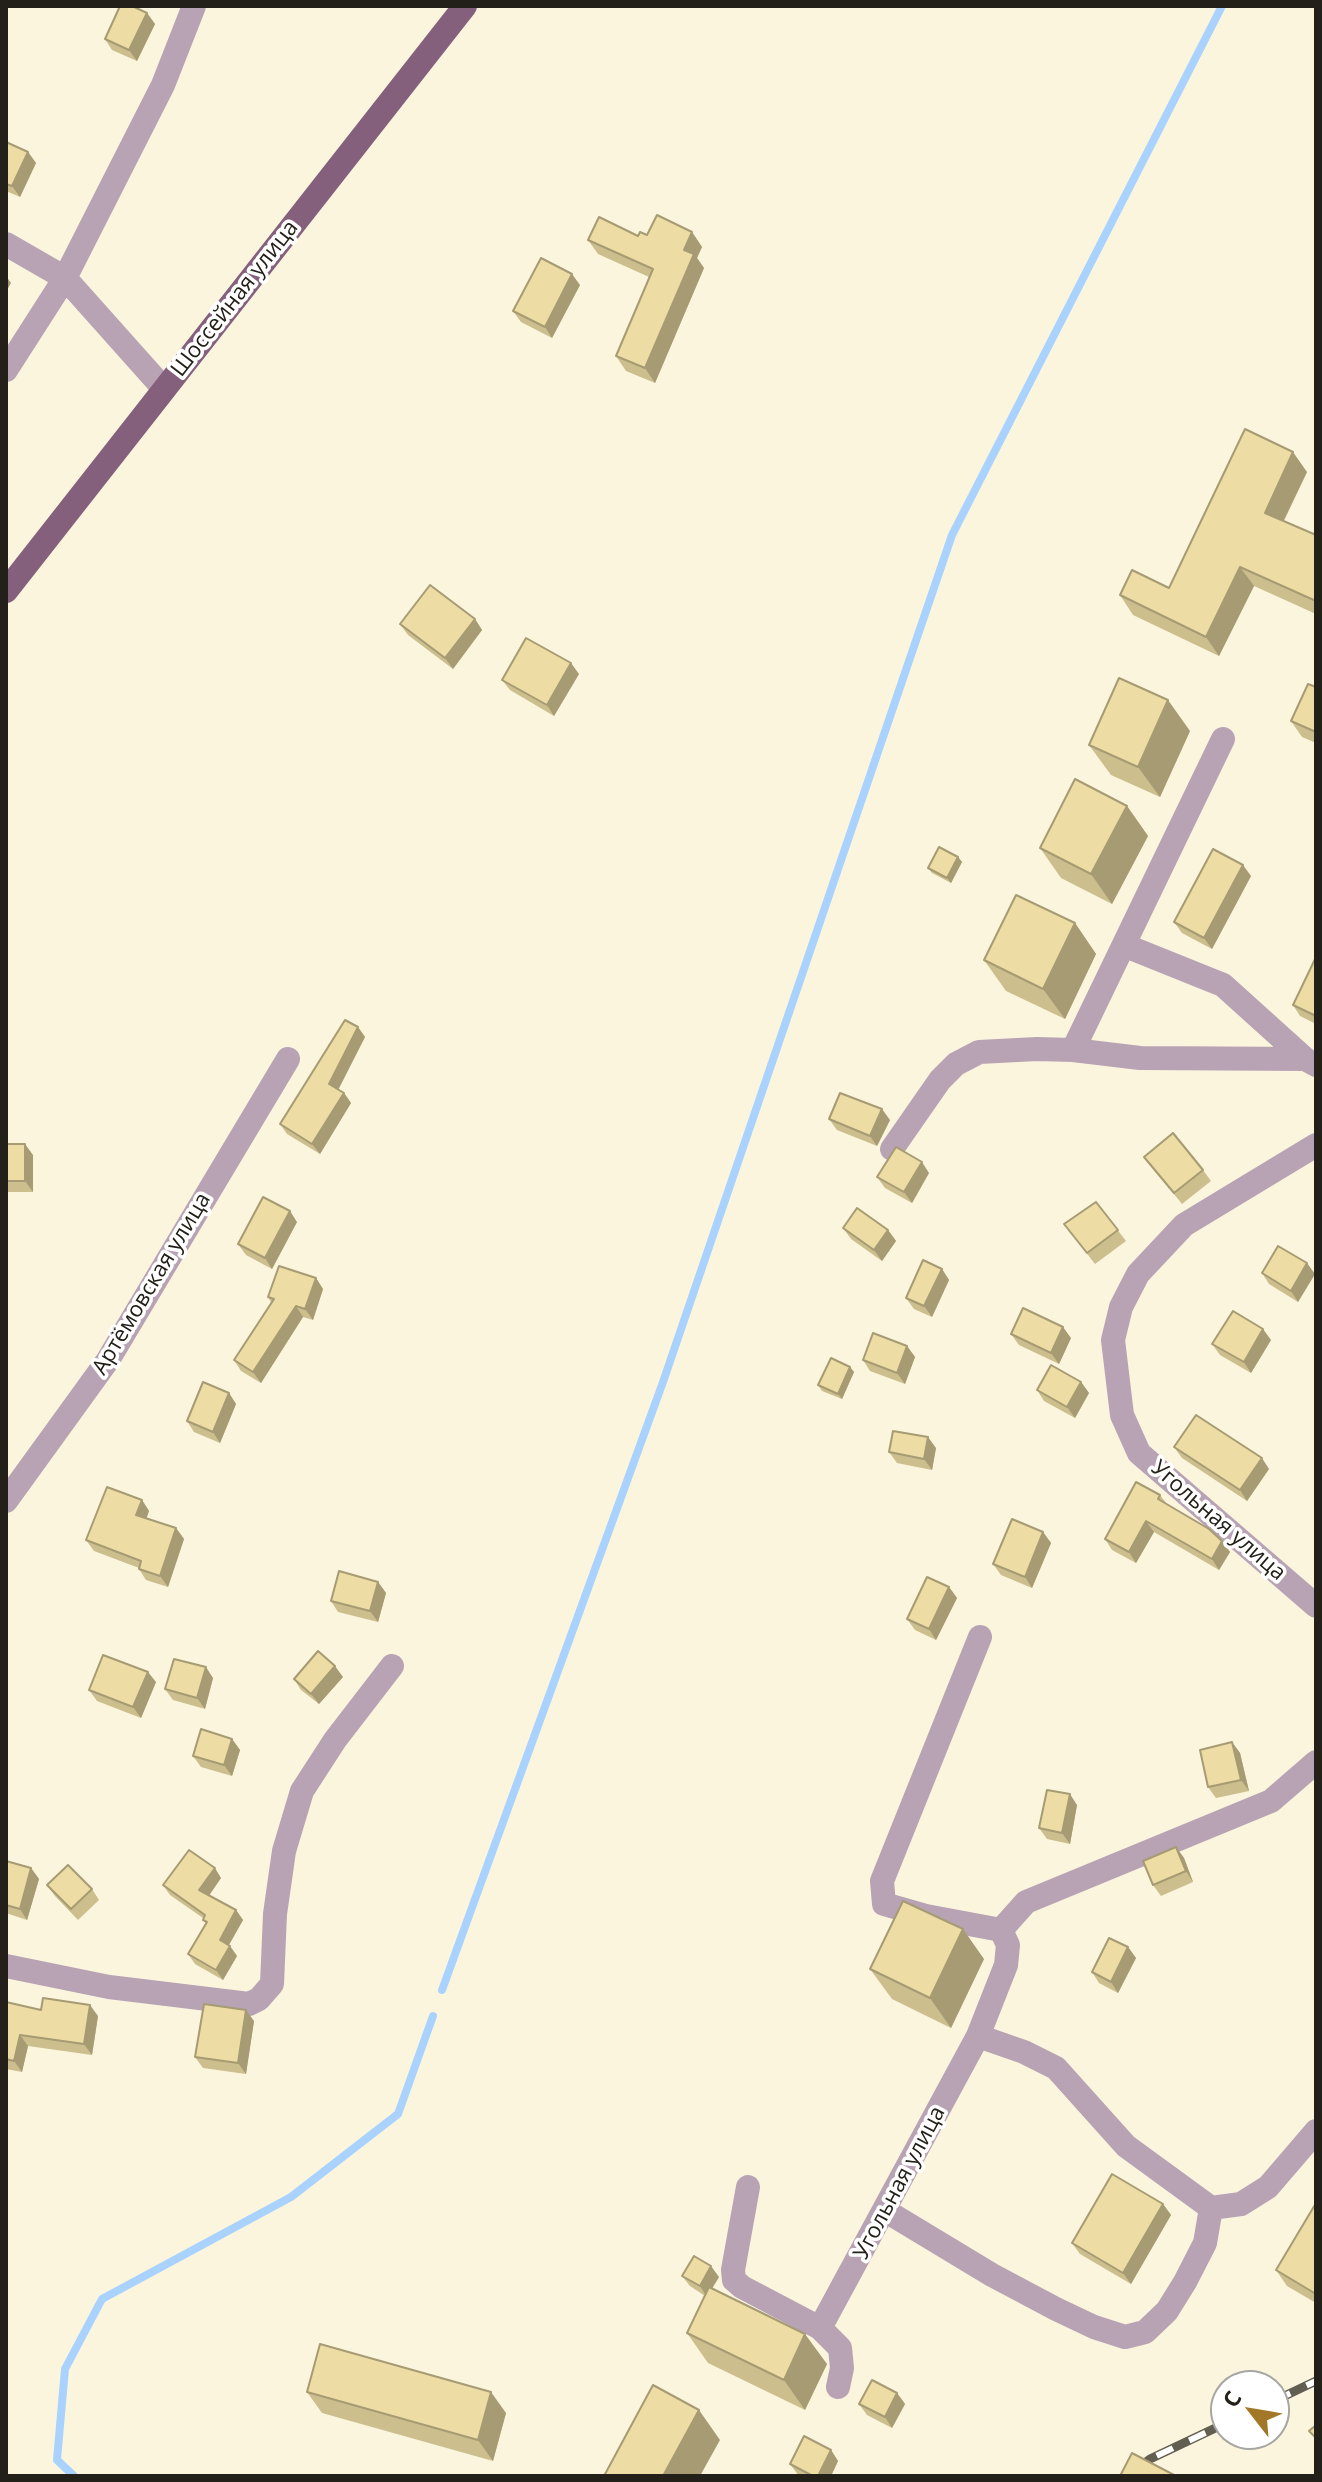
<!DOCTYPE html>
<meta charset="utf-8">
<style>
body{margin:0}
#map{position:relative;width:1322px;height:2482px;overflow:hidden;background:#fbf5de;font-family:"Open Sans",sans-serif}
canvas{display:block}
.frame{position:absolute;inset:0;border:8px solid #222018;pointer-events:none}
.north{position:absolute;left:1210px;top:2370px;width:80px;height:80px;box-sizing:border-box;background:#fff;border:2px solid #a7a6a3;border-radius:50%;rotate:301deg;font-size:22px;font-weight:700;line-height:32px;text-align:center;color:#222018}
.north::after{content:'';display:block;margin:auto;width:28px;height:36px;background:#a27828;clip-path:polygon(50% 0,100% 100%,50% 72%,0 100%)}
</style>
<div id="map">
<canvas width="1322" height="2482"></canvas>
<div class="frame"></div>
<div class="north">С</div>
</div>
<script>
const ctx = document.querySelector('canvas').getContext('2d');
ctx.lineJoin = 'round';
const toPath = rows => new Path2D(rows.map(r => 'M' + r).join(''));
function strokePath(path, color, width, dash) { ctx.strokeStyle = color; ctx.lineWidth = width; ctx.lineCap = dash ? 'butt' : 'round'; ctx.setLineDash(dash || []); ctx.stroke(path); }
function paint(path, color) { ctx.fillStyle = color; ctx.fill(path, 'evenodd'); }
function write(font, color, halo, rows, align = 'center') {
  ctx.font = font + ' "Open Sans",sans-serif'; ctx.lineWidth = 7; ctx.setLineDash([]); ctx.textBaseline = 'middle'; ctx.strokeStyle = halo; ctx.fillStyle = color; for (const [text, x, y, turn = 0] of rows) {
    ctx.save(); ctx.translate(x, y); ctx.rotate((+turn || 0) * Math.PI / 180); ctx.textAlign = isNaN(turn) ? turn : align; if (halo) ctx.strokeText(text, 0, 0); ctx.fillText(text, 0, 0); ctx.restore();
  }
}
strokePath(toPath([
 [442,1990,663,1382,952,535,1222,6],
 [74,2476,57,2460,65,2369,102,2299,291,2197,398,2114,433,2016]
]), '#a9d3fe', 8);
strokePath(toPath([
 [6,244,65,278,164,389],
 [6,370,65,278,163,85,194,6],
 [1126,946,1223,985,1305,1059],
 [1073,1050,1223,739],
 [1316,1145,1184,1225,1138,1274,1121,1307,1113,1340,1122,1415,1139,1453,1316,1606],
 [892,1149,940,1080,956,1064,979,1052,1037,1049,1073,1050,1140,1058,1305,1059,1316,1065],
 [6,1501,108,1360,288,1059],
 [980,1637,882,1881,884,1904,926,1916,1001,1930,1026,1902,1271,1801,1316,1762],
 [6,1966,109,1987,249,2004,259,1999,272,1984,275,1914,284,1851,302,1791,335,1740,392,1666],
 [978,2036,1024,2052,1056,2068,1126,2146,1211,2208,1241,2204,1268,2187,1316,2131],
 [748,2187,733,2270,734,2280,742,2287,820,2328,840,2348,842,2368,838,2387],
 [886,2211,992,2275,1056,2309,1094,2327,1125,2337,1145,2332,1167,2311,1185,2282,1205,2243,1211,2208],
 [820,2328,978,2036,1006,1965,1008,1945,1001,1930]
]), '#b8a3b4', 24);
strokePath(toPath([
 [6,591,465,6]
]), '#84607d', 24);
const rail = toPath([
 [1274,2401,1316,2381],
 [1127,2476,1150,2459,1226,2423]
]);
strokePath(rail, '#625f52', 9);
strokePath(rail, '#fff', 6, [18]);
paint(toPath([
 [147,13,155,24,137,61,112,50,105,39],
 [6,142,28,152,36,163,20,197,6,191],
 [692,232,702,247,697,258,704,268,655,383,626,371,616,356,649,277,598,254,588,240],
 [580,285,552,338,521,322,513,311],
 [1307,472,1284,521,1316,535,1316,614,1254,586,1219,656,1133,615,1120,595,1169,588],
 [475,619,482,630,453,669,408,635,400,624],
 [579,674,554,716,510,690,502,680],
 [1316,687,1316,743,1302,737,1291,721],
 [1190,731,1160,797,1111,775,1089,745],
 [1127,806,1148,836,1112,904,1061,878,1040,848],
 [958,857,962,862,951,883,932,873,928,868],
 [1251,876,1212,949,1182,933,1174,922],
 [1075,923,1096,954,1065,1019,1006,991,984,960],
 [1316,957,1316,1024,1300,1016,1293,1005],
 [358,1027,365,1037,338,1090,344,1093,351,1103,320,1154,287,1134,280,1124],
 [829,1119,890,1120,877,1146,837,1130],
 [6,1144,33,1155,33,1192,6,1192],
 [1144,1157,1203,1170,1211,1181,1182,1204],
 [929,1173,912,1203,885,1188,877,1177],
 [1096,1202,1126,1241,1095,1264,1064,1224],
 [297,1222,272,1269,246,1255,238,1244],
 [843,1228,888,1230,896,1241,882,1261,851,1239],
 [942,1269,949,1280,932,1317,914,1309,906,1298],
 [1262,1273,1315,1274,1298,1302,1269,1284],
 [316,1278,323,1289,313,1320,303,1317,261,1383,241,1371,234,1360,271,1302,268,1297],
 [1011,1334,1071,1338,1059,1364,1019,1345],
 [1271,1340,1251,1373,1220,1355,1212,1344],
 [907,1346,915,1357,905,1384,870,1371,863,1360],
 [850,1367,854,1372,842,1399,822,1391,818,1385],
 [1081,1382,1089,1393,1075,1418,1044,1401,1037,1390],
 [229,1393,236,1404,220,1443,194,1432,187,1421],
 [1174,1447,1269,1469,1247,1501,1182,1458],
 [936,1448,932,1470,897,1463,889,1452],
 [1160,1495,1167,1504,1222,1541,1230,1552,1219,1570,1154,1532,1136,1563,1112,1550,1105,1539],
 [142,1500,149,1511,146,1518,176,1528,184,1539,168,1587,146,1580,139,1569,139,1568,94,1551,86,1540],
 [1043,1532,1051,1543,1032,1588,1001,1575,993,1564],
 [378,1582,386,1593,378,1622,338,1612,331,1601],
 [949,1587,957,1598,936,1640,915,1630,907,1619],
 [343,1677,319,1704,301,1690,294,1679],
 [213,1678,205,1709,173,1700,165,1689],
 [156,1682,141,1718,97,1701,89,1690],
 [232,1739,240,1750,232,1776,201,1767,193,1756],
 [1232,1742,1240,1753,1249,1791,1216,1798,1208,1787],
 [1077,1805,1070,1844,1047,1839,1039,1828],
 [1176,1847,1184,1858,1193,1882,1161,1896,1153,1885],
 [6,1861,31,1868,39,1879,27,1920,6,1913],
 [221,1878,209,1895,236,1910,243,1920,229,1945,237,1956,223,1980,195,1964,188,1954,206,1924,203,1918,170,1895,163,1885],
 [47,1885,92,1889,99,1900,78,1920,55,1896],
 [1128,1947,1136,1958,1118,1993,1099,1983,1092,1972],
 [984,1959,951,2028,892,1999,870,1969],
 [6,2002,41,2010,98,2016,92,2055,28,2046,22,2072,6,2069],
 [254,2021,246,2074,203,2068,195,2057],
 [1316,2203,1316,2303,1287,2286,1276,2270],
 [1163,2204,1171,2215,1131,2284,1080,2254,1072,2243],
 [682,2276,719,2277,712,2288,827,2364,805,2410,708,2363,687,2333,705,2296,690,2286],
 [307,2392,506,2413,493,2461,322,2413],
 [897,2393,905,2404,892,2428,867,2415,859,2404],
 [831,2450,838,2461,831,2476,799,2476,790,2464]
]), '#ccbe8d');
paint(toPath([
 [147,13,155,24,137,61,129,50],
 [28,152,36,163,20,197,12,186],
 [692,232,702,247,697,258,704,268,655,383,645,368,684,250],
 [572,274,580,285,552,338,545,327],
 [6,276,11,283,6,292],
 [1293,452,1307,472,1278,532,1265,513],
 [1240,567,1254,586,1219,656,1206,637],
 [475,619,482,630,453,669,445,658],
 [571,663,579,674,554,716,547,705],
 [1168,700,1190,731,1160,797,1138,767],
 [1127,806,1148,836,1112,904,1091,874],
 [958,857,962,862,951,883,947,878],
 [1243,865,1251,876,1212,949,1204,938],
 [1075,923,1096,954,1065,1019,1043,989],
 [358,1027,365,1037,336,1094,329,1084],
 [344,1093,351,1103,320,1154,312,1144],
 [882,1109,890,1120,877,1146,870,1136],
 [25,1144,33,1155,33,1192,25,1181],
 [922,1162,929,1173,912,1203,904,1192],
 [290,1211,297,1222,272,1269,265,1258],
 [888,1230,896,1241,882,1261,874,1250],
 [1307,1263,1315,1274,1298,1302,1291,1291],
 [942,1269,949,1280,932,1317,924,1306],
 [316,1278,323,1289,313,1320,305,1309],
 [296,1306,303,1317,261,1383,253,1372],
 [1063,1327,1071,1338,1059,1364,1051,1353],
 [1263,1329,1271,1340,1251,1373,1244,1362],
 [907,1346,915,1357,905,1384,897,1373],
 [850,1367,854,1372,842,1399,838,1394],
 [1081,1382,1089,1393,1075,1418,1067,1407],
 [229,1393,236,1404,220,1443,213,1432],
 [928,1437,936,1448,932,1470,924,1459],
 [1262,1458,1269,1469,1247,1501,1240,1490],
 [142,1500,149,1511,144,1526,136,1515],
 [1146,1521,1154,1532,1136,1563,1129,1552],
 [176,1528,184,1539,168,1587,160,1576],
 [1043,1532,1051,1543,1032,1588,1025,1577],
 [1222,1541,1230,1552,1219,1570,1212,1559],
 [378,1582,386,1593,378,1622,370,1611],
 [949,1587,957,1598,936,1640,929,1629],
 [335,1666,343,1677,319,1704,311,1694],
 [206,1667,213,1678,205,1709,197,1698],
 [148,1672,156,1682,141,1718,133,1707],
 [232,1739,240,1750,232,1776,224,1765],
 [1232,1742,1240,1753,1249,1791,1241,1780],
 [1070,1794,1077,1805,1070,1844,1062,1833],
 [1176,1847,1184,1858,1193,1882,1186,1871],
 [31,1868,39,1879,27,1920,20,1909],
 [215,1868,221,1878,206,1900,199,1890],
 [236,1910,243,1920,226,1950,220,1940],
 [963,1929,984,1959,951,2028,930,1998],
 [230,1946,237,1956,223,1980,216,1970],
 [1128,1947,1136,1958,1118,1993,1111,1982],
 [90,2005,98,2016,92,2055,84,2044],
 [246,2010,254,2021,246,2074,238,2063],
 [20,2035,28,2046,22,2072,14,2061],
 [1163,2204,1171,2215,1131,2284,1123,2273],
 [711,2266,719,2277,707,2297,700,2286],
 [805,2334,827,2364,805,2410,784,2380],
 [491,2392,506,2413,493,2461,478,2440],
 [897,2393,905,2404,892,2428,885,2417],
 [699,2410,720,2440,700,2476,663,2476],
 [831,2450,838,2461,831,2476,818,2476]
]), '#a69b73');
const building = toPath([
 [120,6,132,6,147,13,129,50,105,39,120,6],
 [6,142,28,152,12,186,6,184,6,142],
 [657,215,692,232,684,250,694,254,645,368,616,356,653,269,588,240,599,217,638,236,640,232,647,235,657,215],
 [541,258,572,274,545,327,513,311,541,258],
 [1245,429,1293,452,1265,513,1316,535,1316,601,1240,567,1206,637,1120,595,1132,570,1169,588,1245,429],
 [430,585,475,619,445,658,400,624,430,585],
 [526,638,571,663,547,705,502,680,526,638],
 [1119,678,1168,700,1138,767,1089,745,1119,678],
 [1308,684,1316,687,1316,732,1291,721,1308,684],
 [1075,779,1127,806,1091,874,1040,848,1075,779],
 [939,847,958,857,947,878,928,868,939,847],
 [1213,849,1243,865,1204,938,1174,922,1213,849],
 [1016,895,1075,923,1043,989,984,960,1016,895],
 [1316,957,1316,1016,1293,1005,1316,957],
 [345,1020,358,1027,329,1084,344,1093,312,1144,280,1124,345,1020],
 [840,1093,882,1109,870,1136,829,1119,840,1093],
 [1173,1133,1203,1170,1174,1193,1144,1157,1173,1133],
 [6,1144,25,1144,25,1181,6,1181,6,1144],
 [896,1147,922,1162,904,1192,877,1177,896,1147],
 [263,1197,290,1211,265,1258,238,1244,263,1197],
 [1096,1202,1118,1230,1087,1253,1064,1224,1096,1202],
 [857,1208,888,1230,874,1250,843,1228,857,1208],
 [1278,1246,1307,1263,1291,1291,1262,1273,1278,1246],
 [923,1260,942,1269,924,1306,906,1298,923,1260],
 [279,1266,316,1278,305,1309,296,1306,253,1372,234,1360,274,1299,268,1297,279,1266],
 [1023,1308,1063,1327,1051,1353,1011,1334,1023,1308],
 [1233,1311,1263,1329,1244,1362,1212,1344,1233,1311],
 [873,1333,907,1346,897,1373,863,1360,873,1333],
 [831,1358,850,1367,838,1394,818,1385,831,1358],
 [1051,1365,1081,1382,1067,1407,1037,1390,1051,1365],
 [203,1382,229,1393,213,1432,187,1421,203,1382],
 [1196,1415,1262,1458,1240,1490,1174,1447,1196,1415],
 [893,1431,928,1437,924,1459,889,1452,893,1431],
 [1136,1482,1160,1495,1158,1499,1209,1529,1222,1541,1212,1559,1146,1521,1129,1552,1105,1539,1136,1482],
 [107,1487,142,1500,136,1515,176,1528,160,1576,139,1569,141,1561,86,1540,107,1487],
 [1012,1519,1043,1532,1025,1577,993,1564,1012,1519],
 [339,1571,378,1582,370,1611,331,1601,339,1571],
 [927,1577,949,1587,929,1629,907,1619,927,1577],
 [318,1651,335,1666,311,1694,294,1679,318,1651],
 [103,1655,148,1672,133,1707,89,1690,103,1655],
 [174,1659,206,1667,197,1698,165,1689,174,1659],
 [201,1729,232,1739,224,1765,193,1756,201,1729],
 [1232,1742,1241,1780,1208,1787,1200,1750,1232,1742],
 [1047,1790,1070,1794,1062,1833,1039,1828,1047,1790],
 [1176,1847,1186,1871,1153,1885,1143,1861,1176,1847],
 [189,1850,215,1868,199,1890,236,1910,220,1940,230,1946,216,1970,188,1954,207,1922,203,1920,205,1915,163,1885,189,1850],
 [6,1861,31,1868,20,1909,6,1905,6,1861],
 [68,1865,92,1889,71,1909,47,1885,68,1865],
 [903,1901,963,1929,930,1998,870,1969,903,1901],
 [1109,1938,1128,1947,1111,1982,1092,1972,1109,1938],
 [43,1998,90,2005,84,2044,20,2035,14,2061,6,2059,6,2002,41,2010,43,1998],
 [204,2004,246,2010,238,2063,195,2057,204,2004],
 [1112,2174,1163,2204,1123,2273,1072,2243,1112,2174],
 [1316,2203,1316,2294,1276,2270,1316,2203],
 [694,2256,711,2266,700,2286,682,2276,694,2256],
 [709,2287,805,2334,784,2380,687,2333,709,2287],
 [320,2344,491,2392,478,2440,307,2392,320,2344],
 [872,2380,897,2393,885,2417,859,2404,872,2380],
 [653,2385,699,2410,663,2476,604,2476,653,2385],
 [1316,2425,1316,2438,1309,2431,1316,2425],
 [804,2436,831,2450,818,2476,813,2476,790,2464,804,2436],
 [1132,2453,1176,2476,1120,2476,1132,2453]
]);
paint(building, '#eddda4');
strokePath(building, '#a69b73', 2);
write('22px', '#222018', '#fff', [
 ["Шоссейная улица",235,299,-52],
 ["Артёмовская улица",152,1284,-59],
 ["Угольная улица",1218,1521,41],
 ["Угольная улица",900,2183,-62]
]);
</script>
